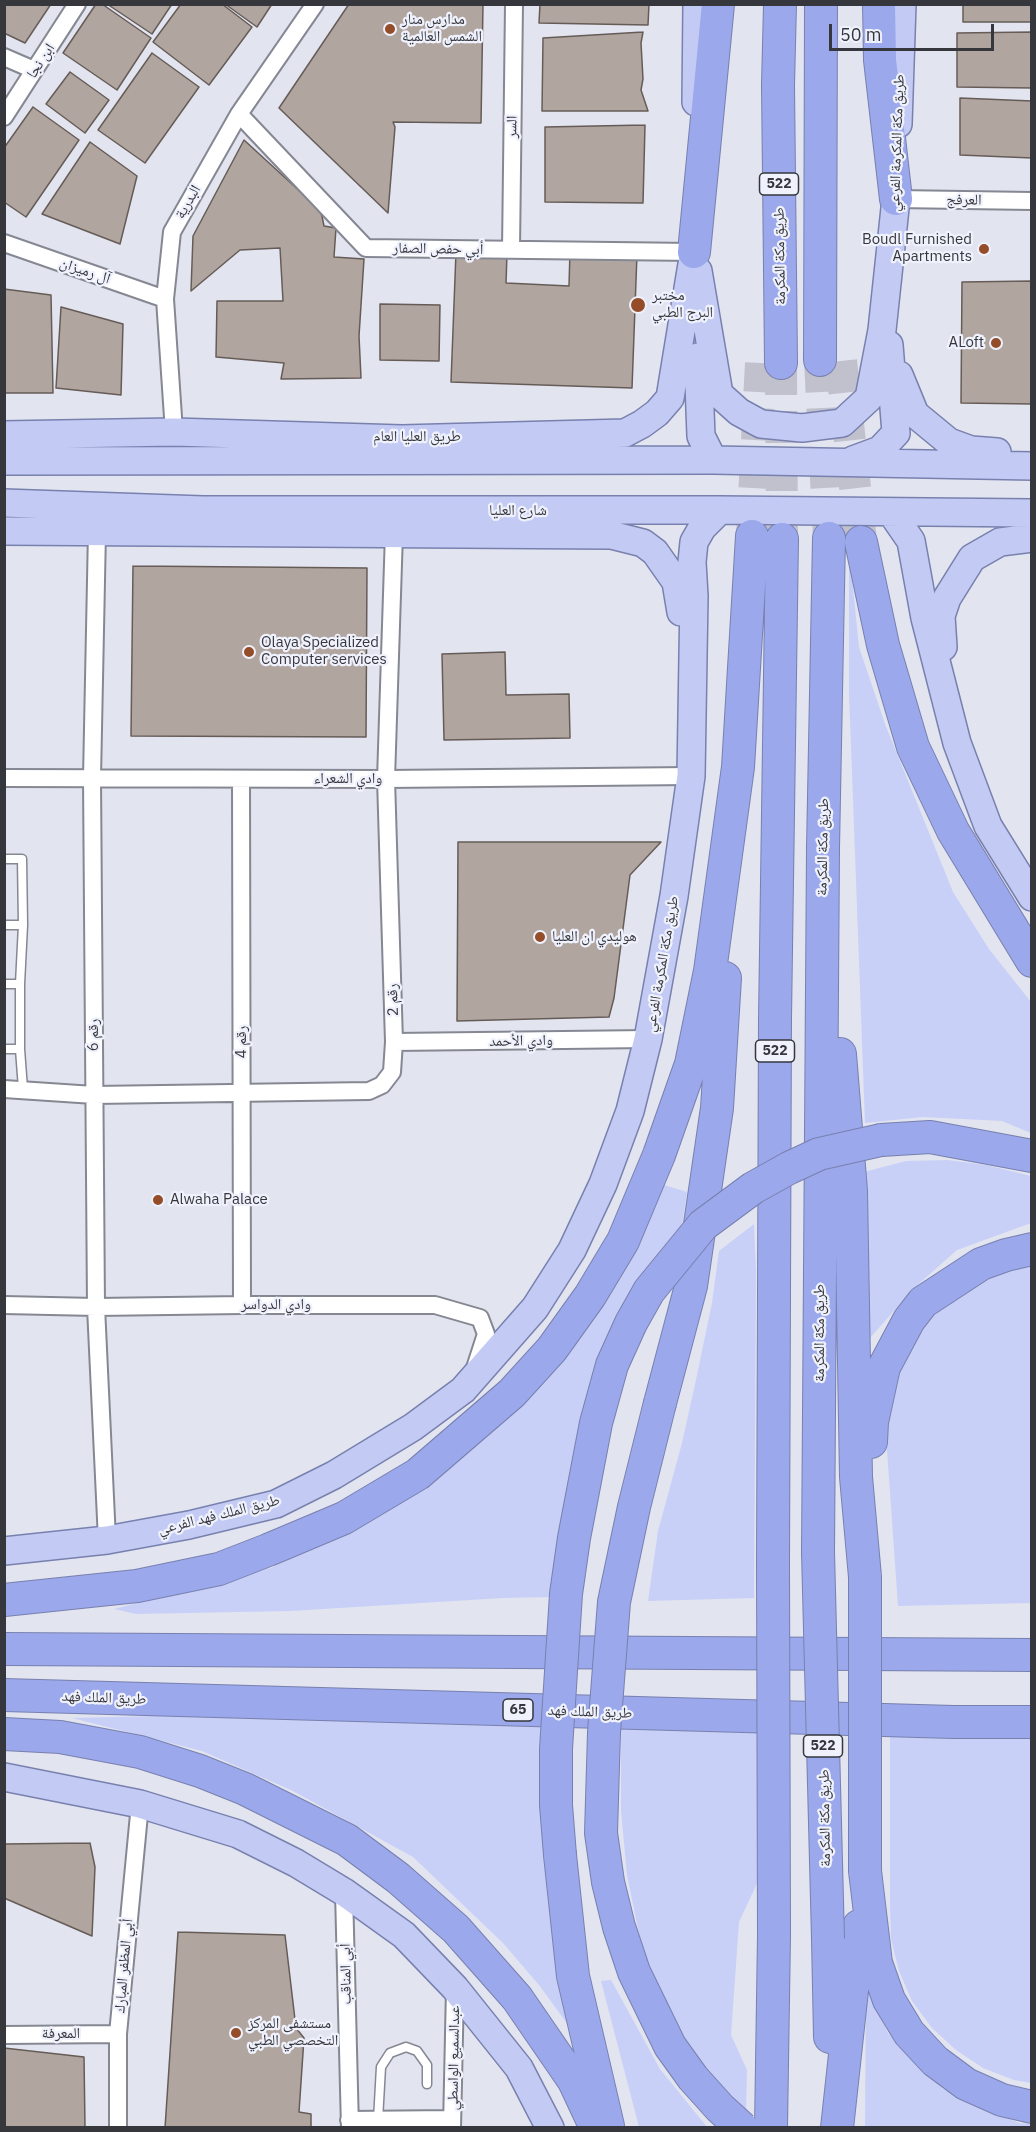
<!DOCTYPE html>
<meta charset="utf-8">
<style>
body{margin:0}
#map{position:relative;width:1036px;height:2132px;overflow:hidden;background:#e2e4f0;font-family:"IBM Plex Sans",sans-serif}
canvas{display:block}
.frame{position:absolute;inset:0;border:6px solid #36373c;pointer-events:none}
.scale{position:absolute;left:829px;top:24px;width:165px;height:27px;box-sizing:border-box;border:3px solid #36373c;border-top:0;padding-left:8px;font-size:18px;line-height:21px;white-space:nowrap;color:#36373c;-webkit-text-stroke:4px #eff2fd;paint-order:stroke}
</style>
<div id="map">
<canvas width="1036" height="2132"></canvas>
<div class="frame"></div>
<div class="scale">50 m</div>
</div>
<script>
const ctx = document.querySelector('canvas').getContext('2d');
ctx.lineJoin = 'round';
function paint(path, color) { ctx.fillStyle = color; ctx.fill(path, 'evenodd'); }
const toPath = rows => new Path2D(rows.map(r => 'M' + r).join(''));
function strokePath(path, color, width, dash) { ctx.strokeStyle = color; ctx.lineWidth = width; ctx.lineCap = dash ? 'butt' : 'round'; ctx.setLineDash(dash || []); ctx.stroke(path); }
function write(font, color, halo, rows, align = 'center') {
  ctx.font = font + ' "IBM Plex Sans","Noto Naskh Arabic",sans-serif'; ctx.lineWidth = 4.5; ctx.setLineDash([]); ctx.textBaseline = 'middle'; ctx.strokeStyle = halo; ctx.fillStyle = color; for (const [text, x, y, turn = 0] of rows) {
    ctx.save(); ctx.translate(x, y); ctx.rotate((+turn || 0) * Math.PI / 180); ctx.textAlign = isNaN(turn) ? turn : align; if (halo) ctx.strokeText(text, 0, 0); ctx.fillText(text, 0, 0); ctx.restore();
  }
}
paint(toPath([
 [849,550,859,647,885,724,953,892,989,949,1031,1002,1031,1133,1002,1121,923,1117,865,1123,849,692],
 [948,1160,986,1165,1031,1176,1031,1223,957,1250,914,1288,870,1338,864,1172,906,1161],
 [664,1185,687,1192,681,1231,637,1286,553,1597,503,1598,290,1611,136,1614,114,1609,271,1568,335,1536,518,1406,584,1332,644,1230],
 [754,1224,756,1271,754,1598,648,1601,658,1531,682,1443,696,1380,712,1303,719,1251],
 [1031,1256,1031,1603,898,1606,887,1450,888,1425,902,1362,914,1338,948,1297],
 [196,1715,542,1715,569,2026,539,1985,503,1943,413,1857,293,1791,202,1751,72,1718],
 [621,1719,762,1731,760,1877,739,1922,731,2035,747,2070,746,2114,693,2058,656,1990,641,1943,627,1875,621,1811],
 [890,1735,1031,1736,1031,2083,1014,2080,983,2068,956,2050,932,2028,912,2001,899,1971,891,1939,890,1906],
 [611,1980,660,2069,707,2127,639,2127,601,1981],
 [866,1984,888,2033,943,2089,1019,2123,1032,2124,1031,2128,865,2128]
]), '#c8d0f7');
const building = toPath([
 [4,4,51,4,25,43,4,33,4,4],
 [96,4,102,4,151,38,117,90,63,53,96,4],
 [107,4,172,4,152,34,107,4],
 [181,4,222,4,252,27,209,85,153,42,181,4],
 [225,4,272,4,257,27,225,4],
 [349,4,483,4,481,123,393,122,395,127,388,213,279,108,349,4],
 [540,4,649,4,648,25,539,23,540,4],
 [963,4,1032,4,1032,22,963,22,963,4],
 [643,32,641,43,643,79,641,90,648,111,542,111,543,38,643,32],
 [1032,32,1032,88,957,87,957,33,1032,32],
 [152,53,199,87,145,163,98,130,152,53],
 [70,72,109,100,85,133,46,104,70,72],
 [960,98,1032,101,1032,158,960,155,960,98],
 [33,107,79,140,26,217,4,202,4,148,33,107],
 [645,125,643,203,545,202,545,127,645,125],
 [244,140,317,207,322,216,324,226,336,228,334,257,364,259,359,336,361,378,281,379,284,363,216,357,217,301,283,301,280,248,240,250,191,291,193,236,244,140],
 [90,142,137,176,120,244,42,214,90,142],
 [570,251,637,254,632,388,451,382,456,252,507,254,506,283,569,286,570,251],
 [1032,281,1032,404,961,403,962,282,1032,281],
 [4,289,51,295,53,393,4,393,4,289],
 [380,304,440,305,439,361,380,360,380,304],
 [61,307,123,324,121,395,56,388,61,307],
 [133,566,367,568,366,737,131,736,133,566],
 [505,652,506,695,569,694,570,738,444,740,442,654,505,652],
 [458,842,661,842,630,875,614,998,609,1017,457,1021,458,842],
 [90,1843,95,1867,92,1936,4,1898,4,1844,90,1843],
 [178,1932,285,1935,296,2028,304,2038,299,2112,311,2114,311,2128,165,2128,178,1932],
 [4,2048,84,2057,85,2128,4,2128,4,2048]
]);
paint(building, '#b1a5a0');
strokePath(building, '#665c57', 1.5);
strokePath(toPath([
 [820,360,829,538],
 [841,361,861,541],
 [781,363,782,539],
 [752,536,761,363]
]), '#c0c1cc', 32, [32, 16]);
const service = toPath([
 [4,859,22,859,23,925,20,984,20,1049],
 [4,925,23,925],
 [4,984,20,984],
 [4,1049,20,1049,23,1089],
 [378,2120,381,2067,390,2053,406,2047,417,2051,427,2065,427,2084]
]);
const minor = toPath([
 [4,57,34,70],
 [239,114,366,248,694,252],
 [4,117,77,4],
 [896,199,1032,201],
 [4,243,165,299],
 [511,250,514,4],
 [174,432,165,299,172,232,239,114,315,4],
 [97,531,92,778,96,1307,107,1540],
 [4,778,386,779,691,776],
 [241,779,242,1305],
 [394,1042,648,1039],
 [4,1089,94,1095,369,1091,382,1085,392,1072,394,1042,386,779,394,533],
 [4,1305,96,1307,242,1305,435,1305,480,1318,486,1334,474,1371],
 [344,1892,350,2128],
 [4,2035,118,2034],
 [349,2120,452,2119],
 [118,2128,118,2034,140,1804],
 [452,2128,455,1988]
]);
const primary = toPath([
 [696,102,697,4],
 [898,124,902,4],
 [698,271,719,394,739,412,761,424,802,428,842,423,869,398,882,330,896,199],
 [698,357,701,436,713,460],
 [899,375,915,414,949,442,971,450,997,452],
 [4,435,174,432,402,439,625,433,642,424,657,413,670,398,694,252],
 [853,460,880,450,896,433,889,345],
 [4,461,713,460,1032,466],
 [4,503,203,510,720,510,1032,513],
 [891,512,911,541,925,618,957,743,988,826,1032,897],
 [4,531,611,535,643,543,655,552,676,582,681,612],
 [943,647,941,616,947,598,972,558,1000,542,1032,538],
 [4,1551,107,1540,189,1525,276,1504,334,1475,413,1427,463,1390,535,1308,572,1250,603,1184,630,1111,648,1039,674,896,691,776,694,596,692,562,694,542,702,528,720,510],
 [4,1777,140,1804,238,1834,296,1863,344,1892,404,1935,455,1988,519,2068,550,2128]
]);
const motorway = toPath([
 [780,4,778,85,781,363],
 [879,4,880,60,896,199],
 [694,252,718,4],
 [820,360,821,4],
 [861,542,883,645,913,747,953,831,1032,961],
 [840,1054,851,1191,856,1477,865,1577],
 [881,1140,930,1137,1032,1156],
 [660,1403,691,1286,717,1108,725,978],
 [871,1442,872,1422,884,1367,909,1320,923,1302,981,1264,1006,1255,1032,1249],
 [818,1552,823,848,829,538],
 [773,1563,775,1019,782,539],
 [4,1600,137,1586,219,1569,268,1550,344,1518,418,1474,512,1393,552,1349,590,1296,623,1241,659,1155,691,1064,710,971,738,767,752,536],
 [4,1649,1032,1655],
 [4,1695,954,1722,1032,1722],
 [4,1734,60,1737,140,1752,200,1771,245,1789,347,1840,398,1878,456,1929,517,1998,574,2081,596,2128],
 [560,1855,573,1976,608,2126],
 [865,1871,876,1963,889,2000,909,2033,935,2061,966,2084,1002,2100,1032,2107],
 [828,1939,830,2037],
 [771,2128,774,1935],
 [837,2128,859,1926]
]);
strokePath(service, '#858892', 11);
strokePath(minor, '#858892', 20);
strokePath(primary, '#7880ae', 30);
strokePath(motorway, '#7880ae', 34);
strokePath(service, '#fff', 8);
strokePath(minor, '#fff', 16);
strokePath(primary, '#c3cbf4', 27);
strokePath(motorway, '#9ba8ec', 32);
const motorwayBridge = toPath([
 [660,1403,634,1507,614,1602,604,1732,601,1833,608,1882,619,1927,634,1972,670,2046,693,2078,720,2108,742,2128],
 [818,1552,828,1939],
 [773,1563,774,1935],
 [560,1855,556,1805,556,1749,566,1594,574,1538,596,1423,612,1365,631,1323,649,1291,703,1225,753,1188,789,1168,819,1154,881,1140],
 [865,1871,865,1577]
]);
strokePath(motorwayBridge, '#7880ae', 34, []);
strokePath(motorwayBridge, '#9ba8ec', 32);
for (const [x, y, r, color] of [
 [390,29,6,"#944c29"],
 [984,249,6,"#944c29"],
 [638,305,8,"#944c29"],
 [996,343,6,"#944c29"],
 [249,652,6,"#944c29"],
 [540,937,6,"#944c29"],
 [158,1200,6,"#944c29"],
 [236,2033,6,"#944c29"]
]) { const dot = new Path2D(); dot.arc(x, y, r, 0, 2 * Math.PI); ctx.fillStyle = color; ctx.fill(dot); strokePath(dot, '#eff2fd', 2); }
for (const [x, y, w] of [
 [779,184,39],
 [775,1051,39],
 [518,1710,30],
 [823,1746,39]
]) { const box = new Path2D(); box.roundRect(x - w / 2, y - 11, w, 22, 4.5); ctx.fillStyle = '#eff2fd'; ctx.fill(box); strokePath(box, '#36373c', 1.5); }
write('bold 14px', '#36373c', null, [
 ["522",779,184],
 ["522",775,1051],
 ["65",518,1710],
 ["522",823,1746]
]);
write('15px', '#36373c', '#eff2fd', [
 ["مدارس منار",402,20],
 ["الشمس العالمية",402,37],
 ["Boudl Furnished",972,240,"right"],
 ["Apartments",972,257,"right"],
 ["مختبر",652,296],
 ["البرج الطبي",652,313],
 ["ALoft",984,343,"right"],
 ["Olaya Specialized",261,643],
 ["Computer services",261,660],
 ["هوليدي ان العليا",552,937],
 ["Alwaha Palace",170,1200],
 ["مستشفى المركز",248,2024],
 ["التخصصي الطبي",248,2041]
], 'left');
write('15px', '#36373c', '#eff2fd', [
 ["ابن نجا",41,61,-57],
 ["السر",512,127,-89],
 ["طريق مكة المكرمة الفرعي",897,143,-88],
 ["العرفج",964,200,1],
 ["البدرية",188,202,-60],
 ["أبي حفص الصفار",438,249,1],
 ["طريق مكة المكرمة",780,256,-91],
 ["آل رميزان",85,271,19],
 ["طريق العليا العام",417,437],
 ["شارع العليا",518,511],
 ["وادي الشعراء",348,779],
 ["طريق مكة المكرمة",823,847,-89],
 ["طريق مكة المكرمة الفرعي",662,964,-80],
 ["رقم 2",393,1000,-92],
 ["رقم 6",94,1035,-90],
 ["وادي الأحمد",521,1041,-1],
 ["رقم 4",242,1042,-90],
 ["وادي الدواسر",276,1305],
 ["طريق مكة المكرمة",820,1333,-90],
 ["طريق الملك فهد الفرعي",219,1515,-14],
 ["طريق الملك فهد",104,1698,2],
 ["طريق الملك فهد",590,1712,2],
 ["طريق مكة المكرمة",825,1818,-91],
 ["أبي المظفر المبارك",124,1966,-85],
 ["أبي المناقب",346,1974,-91],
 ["المعرفة",61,2034],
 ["عبدالسميع الواسطي",454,2058,-89]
]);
</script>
